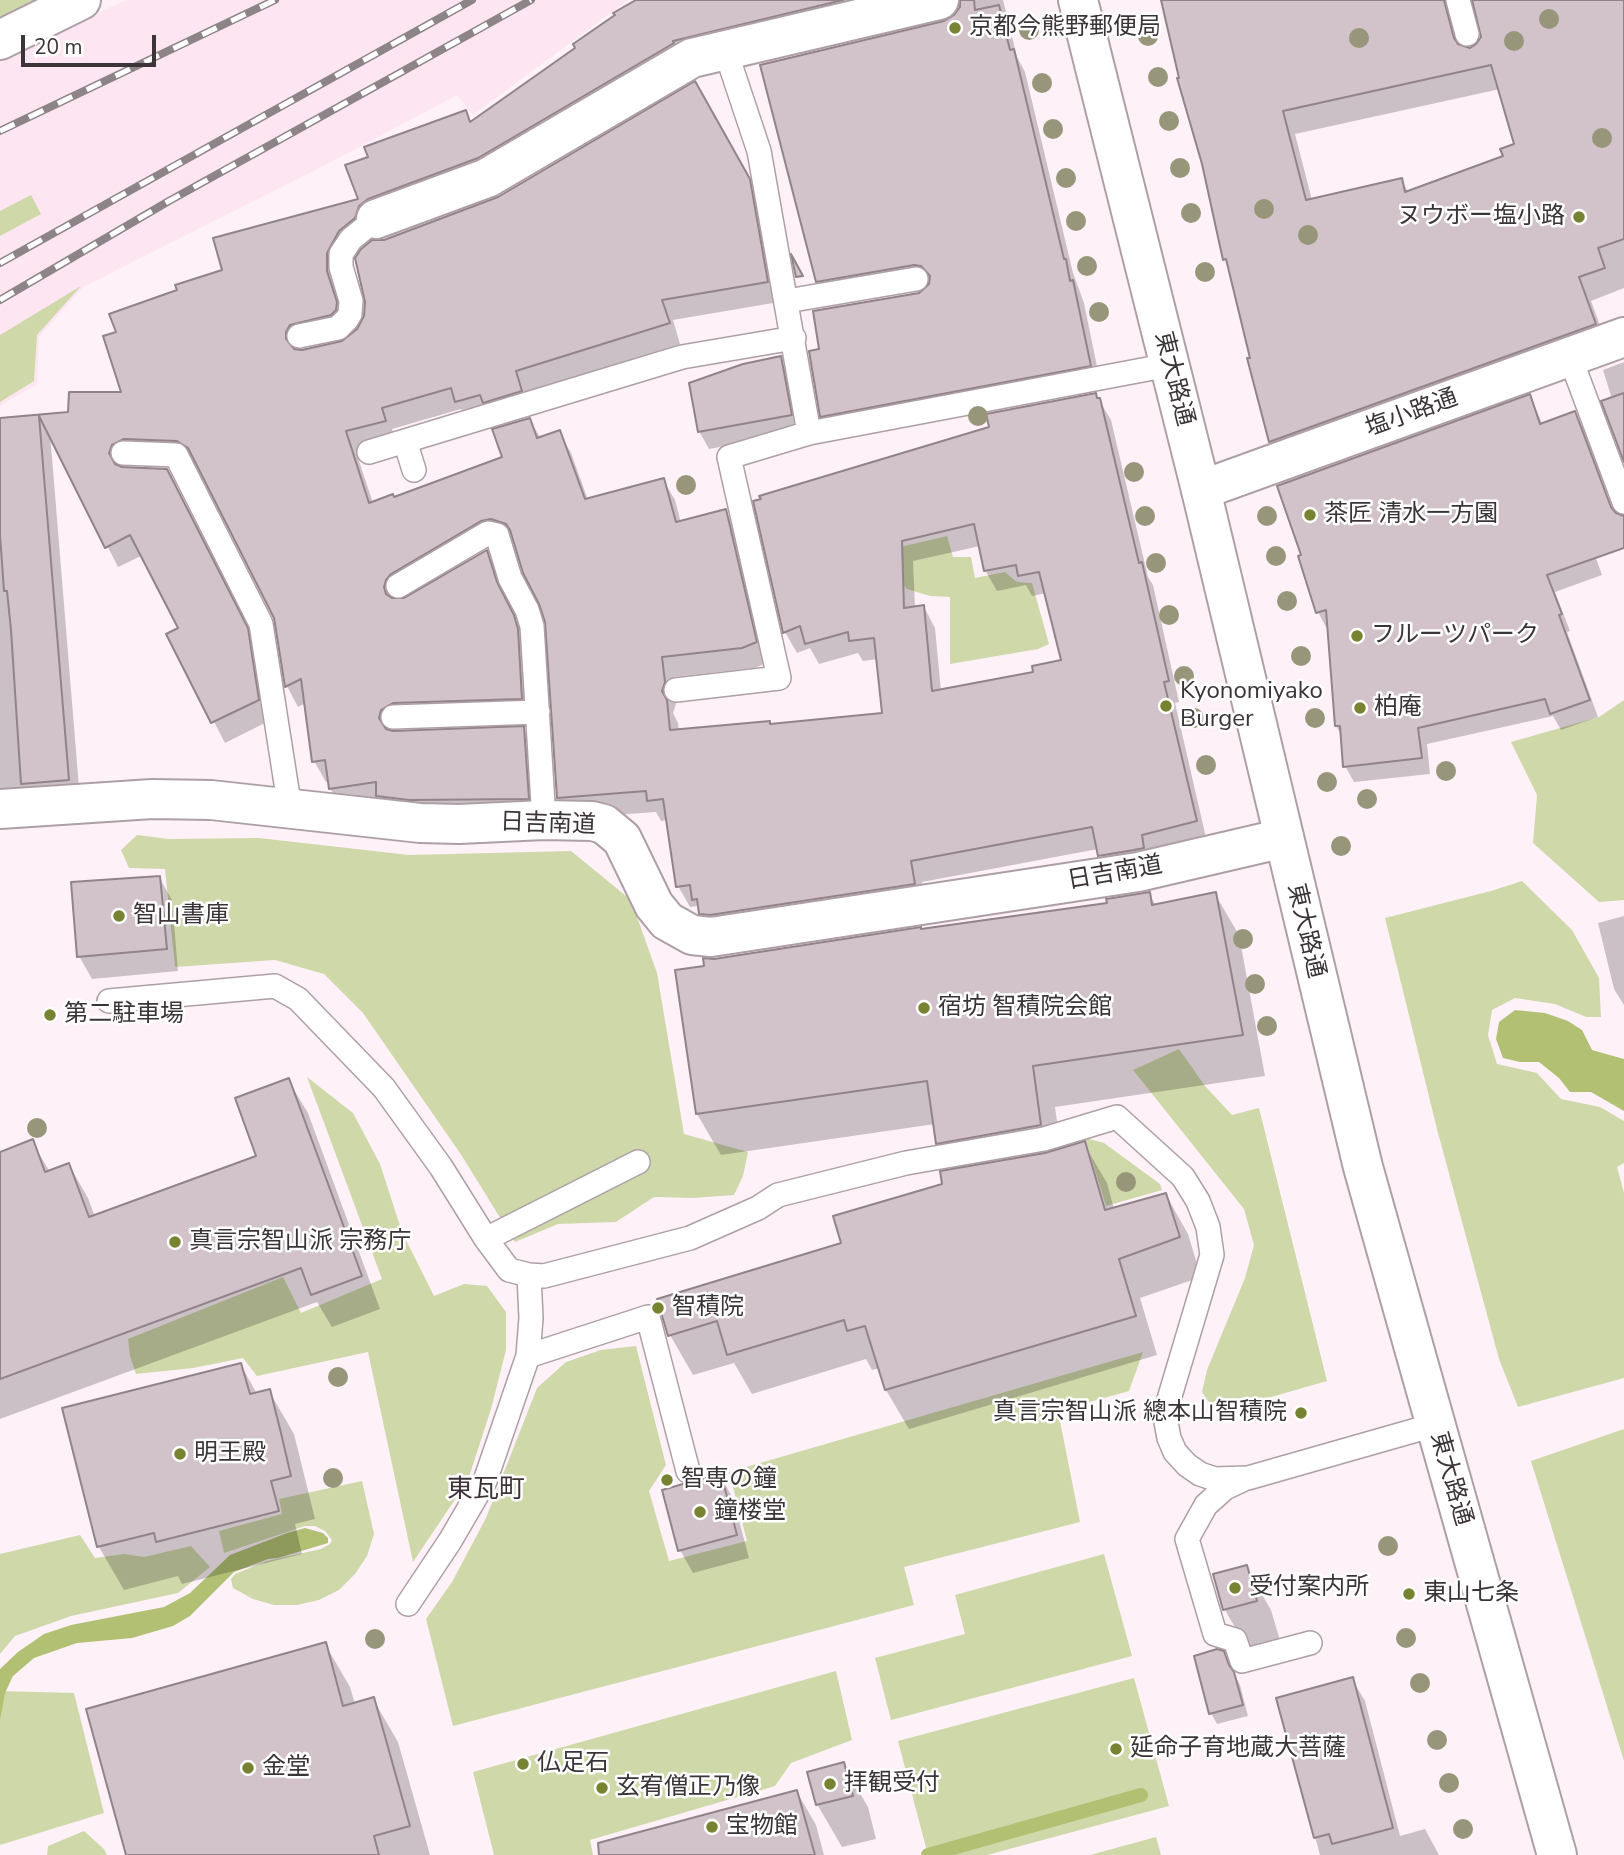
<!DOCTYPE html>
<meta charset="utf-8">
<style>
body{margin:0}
#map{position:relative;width:1624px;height:1855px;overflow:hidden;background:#fef1f7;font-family:"Nunito Sans",sans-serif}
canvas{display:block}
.scale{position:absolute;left:21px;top:35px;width:135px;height:32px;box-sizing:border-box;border:4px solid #3b3538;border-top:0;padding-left:9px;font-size:21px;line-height:24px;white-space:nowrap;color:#3b3538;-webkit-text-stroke:5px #fff;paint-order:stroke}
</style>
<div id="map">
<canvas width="1624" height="1855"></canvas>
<div class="scale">20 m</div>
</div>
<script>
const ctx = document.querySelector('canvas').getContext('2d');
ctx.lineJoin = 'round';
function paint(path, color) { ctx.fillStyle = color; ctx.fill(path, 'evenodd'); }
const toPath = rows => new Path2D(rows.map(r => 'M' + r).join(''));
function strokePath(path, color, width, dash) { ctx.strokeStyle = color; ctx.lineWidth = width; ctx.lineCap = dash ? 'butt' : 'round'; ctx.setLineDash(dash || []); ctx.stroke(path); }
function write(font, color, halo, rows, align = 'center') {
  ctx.font = font + ' "Nunito Sans","Noto Sans JP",sans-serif'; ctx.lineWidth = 5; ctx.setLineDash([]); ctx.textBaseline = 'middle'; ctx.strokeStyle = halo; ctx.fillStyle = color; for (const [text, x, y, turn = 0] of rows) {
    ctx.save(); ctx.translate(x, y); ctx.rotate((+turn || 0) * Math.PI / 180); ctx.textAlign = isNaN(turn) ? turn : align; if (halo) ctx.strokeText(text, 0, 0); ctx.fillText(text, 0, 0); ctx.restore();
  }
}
paint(toPath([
 [126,0,628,0,473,115,457,95,331,162,83,287,39,337,37,384,0,406,0,58]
]), '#fde5f1');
paint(toPath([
 [0,0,40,0,0,18],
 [31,195,41,214,0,236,0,211],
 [81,286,37,335,34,381,0,402,0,335],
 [947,536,953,557,971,557,975,578,1005,572,1017,582,1032,583,1049,644,1038,649,950,664,950,597,930,596,907,589,892,571,883,551],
 [1624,700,1624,900,1599,902,1533,843,1537,795,1511,742,1599,717],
 [137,835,169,839,259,838,409,855,571,851,631,900,657,973,684,1134,748,1152,743,1176,734,1195,692,1198,654,1197,616,1222,558,1224,515,1242,462,1156,363,1013,324,974,275,960,175,967,165,869,129,868,121,850],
 [1522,881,1572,930,1599,978,1601,1017,1586,1017,1555,1004,1515,998,1492,1010,1488,1035,1497,1064,1537,1073,1561,1099,1600,1107,1624,1121,1624,1163,1617,1167,1624,1193,1624,1378,1518,1407,1499,1359,1437,1129,1385,918,1491,891],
 [1179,1049,1205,1086,1232,1115,1259,1108,1327,1381,1222,1411,1208,1401,1202,1392,1207,1370,1245,1278,1254,1245,1244,1209,1133,1070],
 [307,1077,353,1113,380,1164,402,1232,434,1296,464,1284,487,1286,506,1312,506,1350,491,1409,468,1480,413,1562,368,1352,257,1376,243,1358,193,1368,136,1374,130,1356,128,1339,283,1277,301,1313,382,1279],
 [1085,1138,1104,1143,1160,1184,1162,1190,1106,1206],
 [636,1346,666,1465,649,1491,669,1561,747,1541,729,1472,1143,1352,1129,1391,1058,1411,1080,1522,904,1567,914,1605,453,1726,426,1619,452,1582,486,1518,537,1388,566,1362,601,1350],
 [1624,1429,1624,1761,1531,1461],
 [362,1481,374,1534,367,1556,355,1574,339,1590,319,1600,297,1605,274,1605,253,1599,233,1588,231,1579,235,1574,267,1561,321,1549,330,1544,332,1540,325,1531,315,1526,305,1526,224,1553,219,1531,282,1514,279,1499],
 [80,1535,95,1558,124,1554,144,1557,191,1546,210,1567,178,1593,71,1616,15,1636,0,1654,0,1554],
 [1104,1554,1132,1656,891,1720,875,1658,965,1634,955,1595],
 [836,1671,852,1740,791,1763,775,1786,590,1840,593,1855,494,1855,473,1772],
 [1134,1678,1169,1806,987,1855,928,1855,898,1741],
 [0,1691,74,1693,104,1813,0,1845],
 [84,1831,104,1849,107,1855,47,1855,48,1846],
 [1156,1837,1161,1855,1090,1855]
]), '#cfd8a9');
paint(toPath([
 [1515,1010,1545,1013,1568,1021,1582,1030,1592,1050,1624,1059,1624,1111,1591,1092,1570,1092,1559,1078,1539,1062,1520,1062,1503,1058,1496,1039,1499,1022],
 [305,1528,323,1533,328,1538,328,1543,278,1558,268,1559,234,1572,190,1616,173,1626,132,1638,77,1643,34,1658,13,1676,5,1693,0,1720,0,1669,18,1652,44,1634,71,1625,164,1607,190,1593,230,1555,287,1533]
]), '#b2c073');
paint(toPath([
 [639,0,942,0,683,61,380,219,351,252,348,325,302,346,298,351,342,343,358,330,366,316,384,241,499,199,695,84,761,202,779,302,673,320,680,344,526,392,532,412,469,422,461,409,392,429,396,441,356,452,373,503,394,499,505,458,530,420,541,439,559,432,571,453,588,500,663,480,675,500,681,523,725,511,737,531,767,663,754,668,673,677,676,704,673,713,678,723,679,731,771,726,884,714,878,659,863,661,858,653,819,664,810,648,797,653,785,632,755,503,1099,400,1111,420,1148,577,1153,585,1179,702,1175,703,1207,842,1111,876,1098,849,922,882,925,904,712,934,697,906,690,907,678,886,668,820,661,821,656,812,570,818,558,798,547,622,516,543,504,539,493,541,402,594,397,600,405,600,486,552,498,572,508,605,525,638,533,719,405,723,388,733,523,728,535,749,539,819,342,809,330,788,329,781,326,782,314,761,306,703,298,707,287,686,275,618,200,467,190,461,136,459,123,466,122,469,178,491,258,651,269,721,225,743,169,635,180,629,143,555,118,567,50,433,80,800,0,807,0,420,70,413,124,394,118,333,179,292,224,271,360,200,370,158,465,112,472,123,577,49],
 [980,546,985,570,997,591,1026,585,1032,596,1046,593,1064,662,1035,674,941,691,935,628,924,607,915,608,913,561],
 [959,0,1003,0,1017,57,1025,72,1073,273,1084,303,1101,386,834,437,822,416,821,350,920,294,932,284,829,302,817,281,945,23,956,17,961,7,962,1],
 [1172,0,1624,0,1624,288,1591,301,1608,347,1284,465,1270,442,1249,360,1252,359,1230,267,1225,259],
 [1467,10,1477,10,1482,39,1470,49,1463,49,1457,21],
 [1500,89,1516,146,1505,158,1409,193,1401,180,1312,200,1295,134],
 [780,358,790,376,800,432,709,449,699,431],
 [1624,362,1624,455,1612,399,1603,370],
 [1530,396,1543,425,1574,413,1584,429,1602,478,1571,489,1602,575,1555,592,1570,631,1567,632,1598,717,1561,730,1553,716,1427,744,1430,774,1354,782,1345,766,1342,736,1336,726,1327,629,1318,612],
 [159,877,172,900,178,971,92,979,79,956],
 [1149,894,1156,906,1215,894,1239,935,1265,1076,1055,1107,1061,1150,1084,1144,1107,1183,1114,1209,1166,1195,1188,1234,1201,1277,1140,1298,1157,1355,909,1429,886,1390,880,1368,872,1370,866,1359,752,1394,734,1363,693,1375,670,1335,659,1300,844,1245,944,1185,954,1171,938,1143,935,1124,721,1155,697,1114,706,967,714,960,1109,904],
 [1624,916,1624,1005,1614,989,1598,923],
 [288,1080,308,1113,380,1309,332,1327,317,1302,0,1419,0,1154,32,1142,50,1172,69,1165,88,1198,95,1217,259,1157],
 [241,1365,257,1394,269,1391,294,1434,315,1519,295,1524,302,1554,182,1584,178,1576,124,1590,99,1547,64,1409],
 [720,1476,733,1498,749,1558,693,1573,680,1550,693,1486],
 [1246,1567,1271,1610,1281,1644,1250,1653,1225,1610,1215,1575],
 [325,1644,350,1687,355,1704,373,1699,398,1742,430,1855,128,1855],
 [1223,1653,1240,1685,1248,1716,1217,1724,1211,1713],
 [1352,1679,1365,1701,1400,1836,1425,1829,1439,1855,1320,1855,1278,1699],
 [843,1764,868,1807,876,1839,842,1847,817,1804],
 [797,1792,816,1825,824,1855,607,1855]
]), '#0003');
strokePath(toPath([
 [928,1855,1141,1795]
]), '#b2c073', 14);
const building = toPath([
 [636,0,843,0,673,41,674,43,478,158,368,199,359,206,355,218,339,231,327,253,327,271,337,302,336,310,331,315,290,325,286,332,286,339,294,349,302,350,342,341,357,329,364,316,365,302,355,258,361,249,372,240,384,240,498,197,695,81,750,179,768,282,662,300,670,323,516,371,522,391,483,403,480,395,455,402,451,388,382,408,386,421,346,431,369,503,393,494,394,497,502,457,492,429,530,418,537,438,560,430,585,499,664,478,676,522,726,509,757,642,742,648,662,657,665,682,662,691,667,700,670,730,770,721,770,724,882,713,874,638,849,641,848,632,805,644,800,626,783,633,753,501,761,499,759,496,989,427,986,414,1096,393,1097,398,1100,398,1139,563,1142,562,1169,681,1164,682,1197,821,1142,835,1144,848,1134,850,1098,856,1092,827,911,861,915,884,710,915,699,914,697,899,692,900,690,885,676,887,663,799,647,801,646,791,557,798,545,622,539,604,523,573,510,530,506,524,491,519,481,521,391,574,386,580,384,587,386,594,392,598,404,598,487,550,497,582,514,615,518,629,522,699,393,703,381,710,379,718,386,729,393,731,524,726,529,799,409,800,376,796,376,782,329,789,325,760,312,762,301,679,285,687,274,618,188,448,177,441,124,439,112,445,109,453,115,464,122,467,167,469,248,628,259,700,211,723,166,634,178,628,130,535,105,548,39,416,69,780,21,784,11,630,7,591,4,591,0,535,0,418,68,412,69,392,121,392,103,336,116,332,109,314,177,290,175,285,222,270,213,238,358,199,345,165,368,157,364,147,466,110,470,122,575,48,573,44,615,15,613,13,636,0],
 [974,524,984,571,1016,565,1018,576,1039,572,1061,660,1032,666,1033,672,932,691,924,605,904,608,902,541,974,524],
 [960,0,974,0,975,10,999,5,1010,50,1014,49,1064,259,1066,259,1070,281,1073,280,1091,366,820,417,809,351,819,349,813,311,919,293,929,284,930,276,921,266,914,265,816,282,760,65,944,21,954,15,960,7,960,0],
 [1161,0,1444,0,1454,38,1458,44,1470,48,1476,44,1481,37,1472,0,1624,0,1624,239,1598,248,1605,268,1579,277,1596,324,1269,442,1247,358,1250,358,1226,259,1223,260,1202,164,1177,78,1179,78,1161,0],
 [1491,65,1514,144,1500,149,1503,156,1405,192,1402,178,1306,200,1283,111,1491,65],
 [791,254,803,276,796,277,791,254],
 [781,356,792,415,698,432,689,383,743,364,781,356],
 [1624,393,1624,462,1601,401,1624,393],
 [1530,394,1540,424,1575,411,1611,507,1616,513,1624,516,1624,548,1547,575,1562,614,1559,615,1590,700,1550,714,1545,699,1418,728,1422,758,1343,767,1340,726,1335,726,1326,610,1316,613,1298,556,1301,555,1277,486,1530,394],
 [160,876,167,949,77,957,71,882,160,876],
 [1150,892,1152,905,1216,892,1243,1035,1033,1066,1041,1125,936,1144,927,1081,696,1114,675,970,704,966,703,958,714,959,921,927,921,929,1107,903,1106,899,1150,892],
 [289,1078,362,1276,311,1295,301,1268,0,1379,0,1152,33,1139,45,1172,69,1163,89,1217,256,1156,235,1098,289,1078],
 [1085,1141,1105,1210,1166,1193,1180,1237,1119,1259,1136,1316,885,1390,865,1326,847,1331,844,1320,727,1355,717,1321,668,1336,657,1299,841,1243,833,1216,942,1184,940,1171,1045,1153,1085,1141],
 [241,1363,250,1394,270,1389,281,1433,291,1476,271,1481,279,1511,156,1542,154,1533,97,1547,62,1408,241,1363],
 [721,1474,737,1535,678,1551,662,1490,683,1484,692,1484,699,1480,721,1474],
 [1247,1565,1257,1601,1223,1610,1213,1574,1247,1565],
 [326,1642,343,1706,374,1697,410,1826,374,1836,379,1855,126,1855,86,1709,326,1642],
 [1217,1649,1224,1651,1229,1665,1234,1672,1243,1705,1209,1714,1194,1656,1217,1649],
 [1353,1677,1393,1828,1332,1844,1329,1834,1314,1838,1276,1698,1353,1677],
 [844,1762,853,1796,816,1805,807,1772,844,1762],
 [797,1790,815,1855,599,1855,598,1843,797,1790]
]);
paint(building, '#d2c2ca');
strokePath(building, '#92838a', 2);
const service = toPath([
 [1458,0,1467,34],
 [725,49,759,151,809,433],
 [787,301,916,279],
 [299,336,338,328,347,319,350,314,351,301,341,267,341,254,351,239,376,219],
 [1570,357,1624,502],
 [405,441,414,470],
 [369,452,682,357,794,338],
 [123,453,176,455,261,624,290,809],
 [398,586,488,533,497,535,510,578,527,610,532,626,544,820],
 [676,690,779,678,729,457,809,433,1169,365],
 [393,717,538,712],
 [109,1001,275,986,298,999,384,1088,441,1167,486,1239,509,1270,529,1275,544,1276,690,1238,758,1208,778,1195,906,1163,1044,1139,1117,1117,1183,1177,1198,1201,1208,1227,1212,1255,1167,1406,1166,1422,1169,1438,1175,1452,1187,1465,1200,1474,1215,1479,1248,1478,1434,1425],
 [486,1239,638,1162],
 [528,1356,648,1317,688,1471],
 [1242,1480,1225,1488,1206,1505,1187,1539,1215,1634,1235,1640,1242,1661,1310,1643],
 [408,1604,450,1541,485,1481,528,1356,531,1318,529,1275]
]);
const minor = toPath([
 [0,40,81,0],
 [376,219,487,178,692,58,939,0],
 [1201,490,1624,337]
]);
const tertiary = toPath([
 [0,809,152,799,211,800,420,823,459,824,544,820,592,821,604,824,622,839,654,905,667,921,692,935,711,937,1138,872,1284,838]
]);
const secondary = toPath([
 [1078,0,1201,490,1363,1167,1557,1855]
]);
strokePath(service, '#ae9fa6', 26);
strokePath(minor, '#ae9fa6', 42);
strokePath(tertiary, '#ae9fa6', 42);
strokePath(secondary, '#ae9fa6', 42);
strokePath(service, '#fff', 23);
strokePath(minor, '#fff', 38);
strokePath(tertiary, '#fff', 38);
strokePath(secondary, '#fff', 38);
const rail = toPath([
 [0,131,275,0],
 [0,263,472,0],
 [0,300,169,201,531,0]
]);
strokePath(rail, '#8d8488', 8);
strokePath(rail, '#fff', 5, [16]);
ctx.fillStyle = '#98967a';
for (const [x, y] of [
 [1549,19],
 [1029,30],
 [1148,36],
 [1359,38],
 [1514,41],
 [1158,77],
 [1042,83],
 [1169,121],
 [1053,129],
 [1602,138],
 [1180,168],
 [1066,178],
 [1264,209],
 [1191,213],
 [1076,221],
 [1308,235],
 [1087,266],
 [1205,272],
 [1099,312],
 [978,416],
 [1134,472],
 [686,485],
 [1145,516],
 [1267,516],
 [1276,556],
 [1156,563],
 [1287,601],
 [1169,615],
 [1301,656],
 [1184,676],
 [1194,718],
 [1315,718],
 [1206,765],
 [1446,771],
 [1327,782],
 [1367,799],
 [1341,846],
 [1243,939],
 [1255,984],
 [1267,1026],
 [37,1128],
 [1126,1182],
 [338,1377],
 [333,1478],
 [1388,1546],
 [1406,1638],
 [375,1639],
 [1420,1683],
 [1437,1740],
 [1449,1783],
 [1463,1829]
]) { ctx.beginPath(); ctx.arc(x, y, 10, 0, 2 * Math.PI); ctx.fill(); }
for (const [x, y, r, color] of [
 [955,28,7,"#778330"],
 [1579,217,7,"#778330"],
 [1310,515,7,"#778330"],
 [1357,636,7,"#778330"],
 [1166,706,7,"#778330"],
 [1360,708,7,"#778330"],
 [119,916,7,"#778330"],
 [924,1008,7,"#778330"],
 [50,1015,7,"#778330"],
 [175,1242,7,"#778330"],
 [658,1308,7,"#778330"],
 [1301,1413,7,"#778330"],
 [180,1454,7,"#778330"],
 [667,1480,7,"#778330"],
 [700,1512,7,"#778330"],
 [1235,1588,7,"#778330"],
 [1409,1594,7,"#778330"],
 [1116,1749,7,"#778330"],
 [523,1764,7,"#778330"],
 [248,1768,7,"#778330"],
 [830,1784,7,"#778330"],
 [602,1788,7,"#778330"],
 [712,1827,7,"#778330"]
]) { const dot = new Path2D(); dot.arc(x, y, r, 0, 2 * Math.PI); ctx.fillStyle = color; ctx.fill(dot); strokePath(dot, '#fff', 2.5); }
write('24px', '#3b3538', '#fff', [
 ["京都今熊野郵便局",969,28],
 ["ヌウボー塩小路",1565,217,"right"],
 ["茶匠 清水一方園",1324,515],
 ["フルーツパーク",1371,636],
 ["Kyonomiyako",1180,692],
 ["Burger",1180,720],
 ["柏庵",1374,708],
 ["智山書庫",133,916],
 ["宿坊 智積院会館",938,1008],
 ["第二駐車場",64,1015],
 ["真言宗智山派 宗務庁",189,1242],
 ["智積院",672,1308],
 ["真言宗智山派 總本山智積院",1287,1413,"right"],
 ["明王殿",194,1454],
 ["智専の鐘",681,1480],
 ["鐘楼堂",714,1512],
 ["受付案内所",1249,1588],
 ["東山七条",1423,1594],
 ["延命子育地蔵大菩薩",1130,1749],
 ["仏足石",537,1764],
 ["金堂",262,1768],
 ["拝観受付",844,1784],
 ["玄宥僧正乃像",616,1788],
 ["宝物館",726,1827]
], 'left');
write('24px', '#3b3538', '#fff', [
 ["東大路通",1173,379,76],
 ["塩小路通",1412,414,-20],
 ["日吉南道",548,825,2],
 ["日吉南道",1115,874,-10],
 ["東大路通",1305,931,77],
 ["東大路通",1450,1479,74]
]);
write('26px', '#3e3238', '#fff', [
 ["東瓦町",486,1491]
]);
</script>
